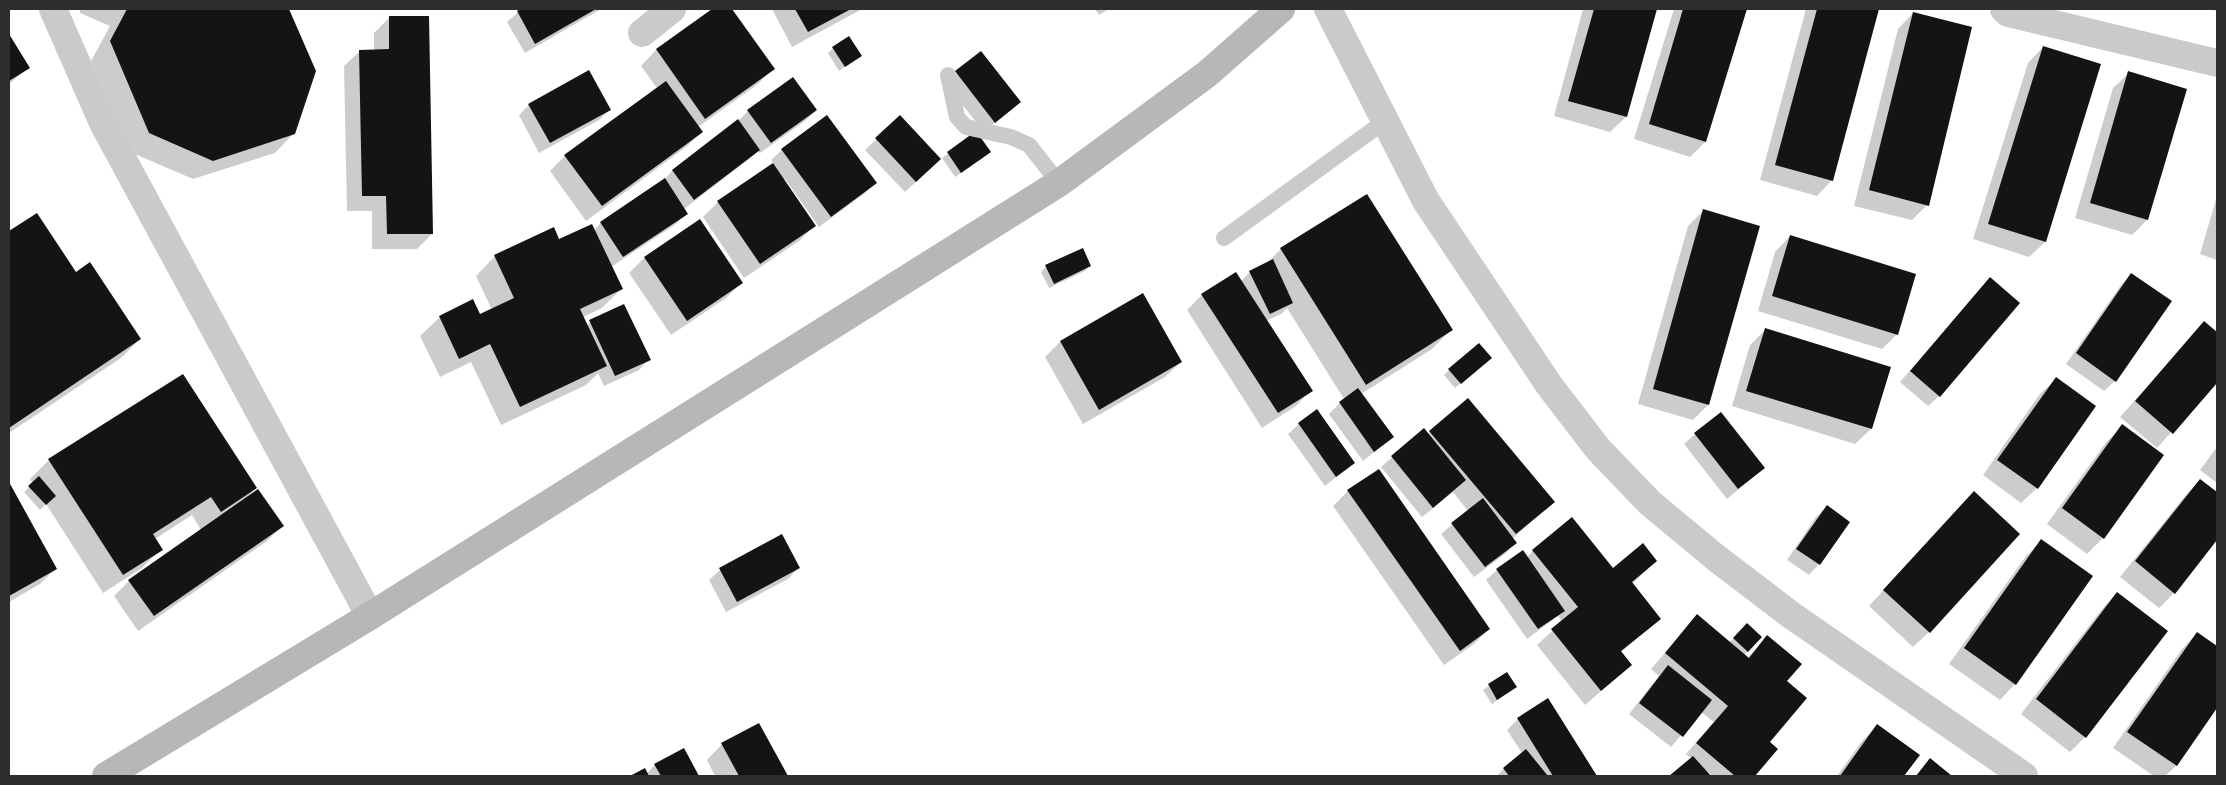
<!DOCTYPE html>
<style>
body{margin:0}
#map{position:relative;width:2226px;height:785px;overflow:hidden;background:#fff;font-family:Helvetica,sans-serif}
canvas{display:block}
.frame{position:absolute;inset:0;border:10px solid #2d2d2d;pointer-events:none}
</style>
<div id="map">
<canvas width="2226" height="785"></canvas>
<div class="frame"></div>
</div>
<script>
const ctx = document.querySelector('canvas').getContext('2d');
ctx.lineJoin = 'round';
function paint(path, color) { ctx.fillStyle = color; ctx.fill(path, 'evenodd'); }
const toPath = rows => new Path2D(rows.map(r => 'M' + r).join(''));
function strokePath(path, color, width, dash) { ctx.strokeStyle = color; ctx.lineWidth = width; ctx.lineCap = dash ? 'butt' : 'round'; ctx.setLineDash(dash || []); ctx.stroke(path); }
paint(toPath([
 [80,9,287,9,315,71,294,133,275,153,193,179,130,152,91,61,110,26,80,13],
 [522,9,601,9,525,53,507,22],
 [714,9,731,9,773,68,758,84,698,127,701,132,686,147,586,221,550,171,565,156,657,88,641,66,656,50],
 [772,9,862,9,792,47],
 [1095,9,1109,9,1099,15],
 [1583,9,1655,9,1626,117,1610,132,1554,116],
 [1674,9,1745,9,1705,142,1690,157,1634,139],
 [1806,9,1878,9,1832,180,1817,196,1760,180],
 [2207,9,2217,9,2217,11],
 [1913,13,1927,205,1912,220,1854,206,1898,29],
 [389,18,432,234,417,249,372,249,372,211,347,211,344,66,360,51,374,51,374,33],
 [9,36,28,68,9,84],
 [2043,47,2100,65,2045,242,2029,257,1973,239,2028,63],
 [833,48,860,56,839,71,828,53],
 [981,53,1019,102,984,132,945,83],
 [2129,73,2147,220,2132,235,2075,218,2113,88],
 [529,105,609,110,599,120,539,153,519,115],
 [816,110,805,121,760,153,758,151,748,160,684,209,687,213,676,224,611,267,621,289,602,308,583,317,586,325,623,305,649,359,639,370,604,386,598,373,586,385,501,425,471,362,440,377,420,336,440,317,479,316,492,310,476,276,495,256,559,241,594,230,601,223,662,182,672,171,738,121,748,111],
 [900,117,929,170,905,192,865,150],
 [976,133,984,157,955,177,942,158],
 [782,150,875,183,865,193,819,227,785,179,783,180,814,226,799,241,744,278,703,217,718,202,774,164,771,160],
 [1366,195,1451,330,1432,349,1361,394,1393,437,1363,461,1329,414,1344,399,1287,308,1281,314,1266,321,1311,390,1296,406,1262,428,1187,310,1202,295,1241,281,1250,272,1266,264,1281,249],
 [2217,196,2217,260,2200,254],
 [1704,210,1708,405,1693,420,1638,404,1688,226],
 [36,215,76,273,140,339,121,358,9,433,9,233],
 [700,220,741,283,726,298,671,335,629,273,644,258],
 [1790,236,1897,334,1882,349,1758,311,1775,252],
 [1090,266,1085,271,1049,288,1041,272,1046,267],
 [2131,274,2115,381,2104,391,2066,364,2121,285],
 [1990,279,1939,396,1928,406,1900,382],
 [1143,295,1181,362,1165,377,1083,424,1045,357,1060,342],
 [2204,323,2217,334,2217,381,2157,448,2120,417],
 [1765,330,1889,368,1871,429,1855,444,1732,406,1750,345],
 [1485,363,1455,388,1444,375,1449,370],
 [2056,379,2037,488,2021,503,1983,475,2040,394],
 [1299,424,1354,463,1325,486,1288,434],
 [2123,426,2162,455,2103,538,2087,554,2047,524,2107,441],
 [1424,430,1427,435,1430,432,1553,502,1512,539,1515,543,1505,554,1474,577,1441,534,1468,511,1453,492,1422,517,1381,467],
 [1695,434,1764,468,1727,499,1684,444],
 [2217,447,2217,483,2200,470],
 [49,460,256,488,246,498,282,526,267,541,138,631,114,596,129,581,201,530,192,515,155,539,161,549,142,568,103,593,46,504,40,510,24,492,33,484,30,479],
 [2200,480,2217,494,2217,538,2174,593,2159,608,2120,577,2185,496],
 [9,485,55,569,40,584,9,602],
 [1348,491,1489,629,1474,644,1444,665,1333,506],
 [1827,506,1819,564,1809,575,1787,560,1816,517],
 [1959,508,1929,632,1913,647,1869,606],
 [781,536,798,568,788,579,726,612,709,580,720,570],
 [2041,541,2091,576,2015,684,2000,700,1949,664,2026,556],
 [1533,551,1613,570,1656,561,1632,584,1660,619,1621,652,1631,665,1585,705,1537,645,1562,622,1558,616,1527,639,1486,580,1497,570,1527,557],
 [2117,593,2085,737,2070,752,2021,714,2102,609],
 [1697,616,1729,643,1747,625,1761,637,1744,655,1747,658,1768,637,1785,682,1768,742,1776,749,1753,776,1712,776,1708,772,1709,776,1671,776,1692,759,1686,754,1714,722,1701,712,1671,747,1629,714,1659,676,1651,669],
 [2197,633,2217,647,2217,706,2176,766,2165,776,2154,776,2113,748,2182,649],
 [1507,673,1516,687,1492,704,1483,690],
 [1548,700,1596,776,1496,776,1522,753,1507,730,1518,719],
 [758,724,786,776,715,776,707,760,722,744],
 [1877,726,1918,755,1903,776,1837,776,1862,741],
 [683,750,697,776,633,776,645,770,647,773,655,765]
]), '#0003');
paint(toPath([
 [127,9,289,9,316,71,295,134,213,161,149,133,110,41],
 [520,9,596,9,535,44,517,11],
 [712,9,732,9,775,69,705,119,656,49],
 [795,9,851,9,808,32],
 [1594,9,1657,9,1627,117,1568,101],
 [1683,9,1747,9,1706,142,1649,124],
 [1817,9,1879,9,1833,181,1775,165],
 [1913,12,1972,27,1929,206,1869,190],
 [389,16,429,16,433,234,387,234,386,196,362,196,359,50,389,49],
 [9,34,30,68,9,81],
 [849,36,862,56,845,67,832,47],
 [2043,46,2101,64,2046,242,1988,224],
 [981,51,1021,102,995,123,955,71],
 [589,70,611,110,550,143,528,104],
 [2128,71,2187,89,2148,220,2090,203],
 [793,77,817,110,771,143,747,110],
 [666,81,703,132,602,206,564,155],
 [827,115,877,183,831,217,781,149],
 [900,115,941,159,916,182,875,138],
 [738,119,760,150,694,200,672,170],
 [976,131,991,152,961,173,947,152],
 [773,163,816,226,760,264,717,201],
 [665,178,688,214,623,257,600,222],
 [1367,194,1453,330,1366,385,1280,248],
 [1703,209,1760,226,1709,405,1653,389],
 [37,213,76,272,90,262,141,339,9,428,9,231],
 [700,219,743,283,687,321,644,257],
 [592,224,623,289,580,309,607,366,520,407,490,344,459,359,439,316,473,299,480,314,514,298,494,255,554,227,559,239],
 [1790,235,1916,274,1898,335,1772,296],
 [1083,248,1091,266,1054,284,1045,265],
 [1273,259,1293,303,1270,314,1249,271],
 [1236,272,1313,391,1278,413,1201,294],
 [2131,273,2172,301,2116,382,2076,353],
 [1990,277,2020,303,1940,397,1910,371],
 [1143,293,1182,362,1099,410,1060,341],
 [624,304,651,360,615,376,589,320],
 [2204,321,2217,332,2217,383,2173,434,2135,401],
 [1765,328,1891,367,1872,429,1746,391],
 [1479,343,1492,358,1461,384,1448,369],
 [183,374,257,488,221,512,211,497,153,534,163,550,123,575,48,459],
 [2056,377,2096,406,2038,489,1997,460],
 [1358,388,1394,437,1374,452,1339,402],
 [1468,398,1555,502,1516,534,1429,431],
 [1317,409,1355,463,1336,477,1298,423],
 [1721,412,1765,468,1738,489,1694,433],
 [2122,424,2164,455,2104,539,2062,508],
 [1424,428,1466,480,1433,508,1391,456],
 [1379,469,1490,629,1460,651,1347,490],
 [39,476,56,496,46,505,28,486],
 [2200,479,2217,492,2217,540,2175,594,2135,561],
 [9,482,57,569,9,596],
 [258,489,284,526,154,616,128,580],
 [1974,491,2020,534,1930,633,1883,590],
 [1483,498,1517,543,1485,567,1451,523],
 [1827,505,1850,522,1820,565,1796,549],
 [1572,517,1613,568,1643,543,1657,561,1632,582,1661,619,1621,651,1632,665,1601,691,1551,629,1578,607,1532,550],
 [782,534,800,568,737,602,719,568],
 [2041,539,2093,576,2016,685,1964,648],
 [1523,550,1565,611,1538,629,1496,569],
 [2117,592,2168,631,2086,738,2036,699],
 [1697,614,1749,658,1767,635,1802,664,1787,681,1807,698,1770,742,1778,749,1755,776,1735,776,1696,743,1728,706,1665,653],
 [1747,623,1762,637,1748,652,1733,638],
 [2197,632,2217,646,2217,708,2177,766,2127,732],
 [1668,665,1712,700,1683,737,1639,703],
 [1507,672,1517,687,1497,700,1488,684],
 [1548,698,1597,776,1553,776,1517,718],
 [759,723,788,776,739,776,721,743],
 [1877,724,1920,755,1904,776,1840,776],
 [684,748,699,776,661,776,654,764],
 [1526,749,1548,776,1509,776,1503,768],
 [1693,756,1711,776,1669,776],
 [1930,758,1952,776,1916,776],
 [645,768,649,776,630,776]
]), '#141414');
strokePath(toPath([
 [948,75,957,117,966,127,1011,137,1029,145,1059,183],
 [1224,238,1385,121]
]), '#cacaca', 16);
strokePath(toPath([
 [53,9,103,123,370,616],
 [2004,9,2008,13,2217,63],
 [642,33,672,9]
]), '#cacaca', 28);
strokePath(toPath([
 [1328,9,1426,201,1549,385,1598,449,1650,503,1715,557,1791,615,2024,776]
]), '#cacaca', 28);
strokePath(toPath([
 [106,776,370,616,1059,183,1207,74,1281,9]
]), '#b7b7b7', 28);
</script>
